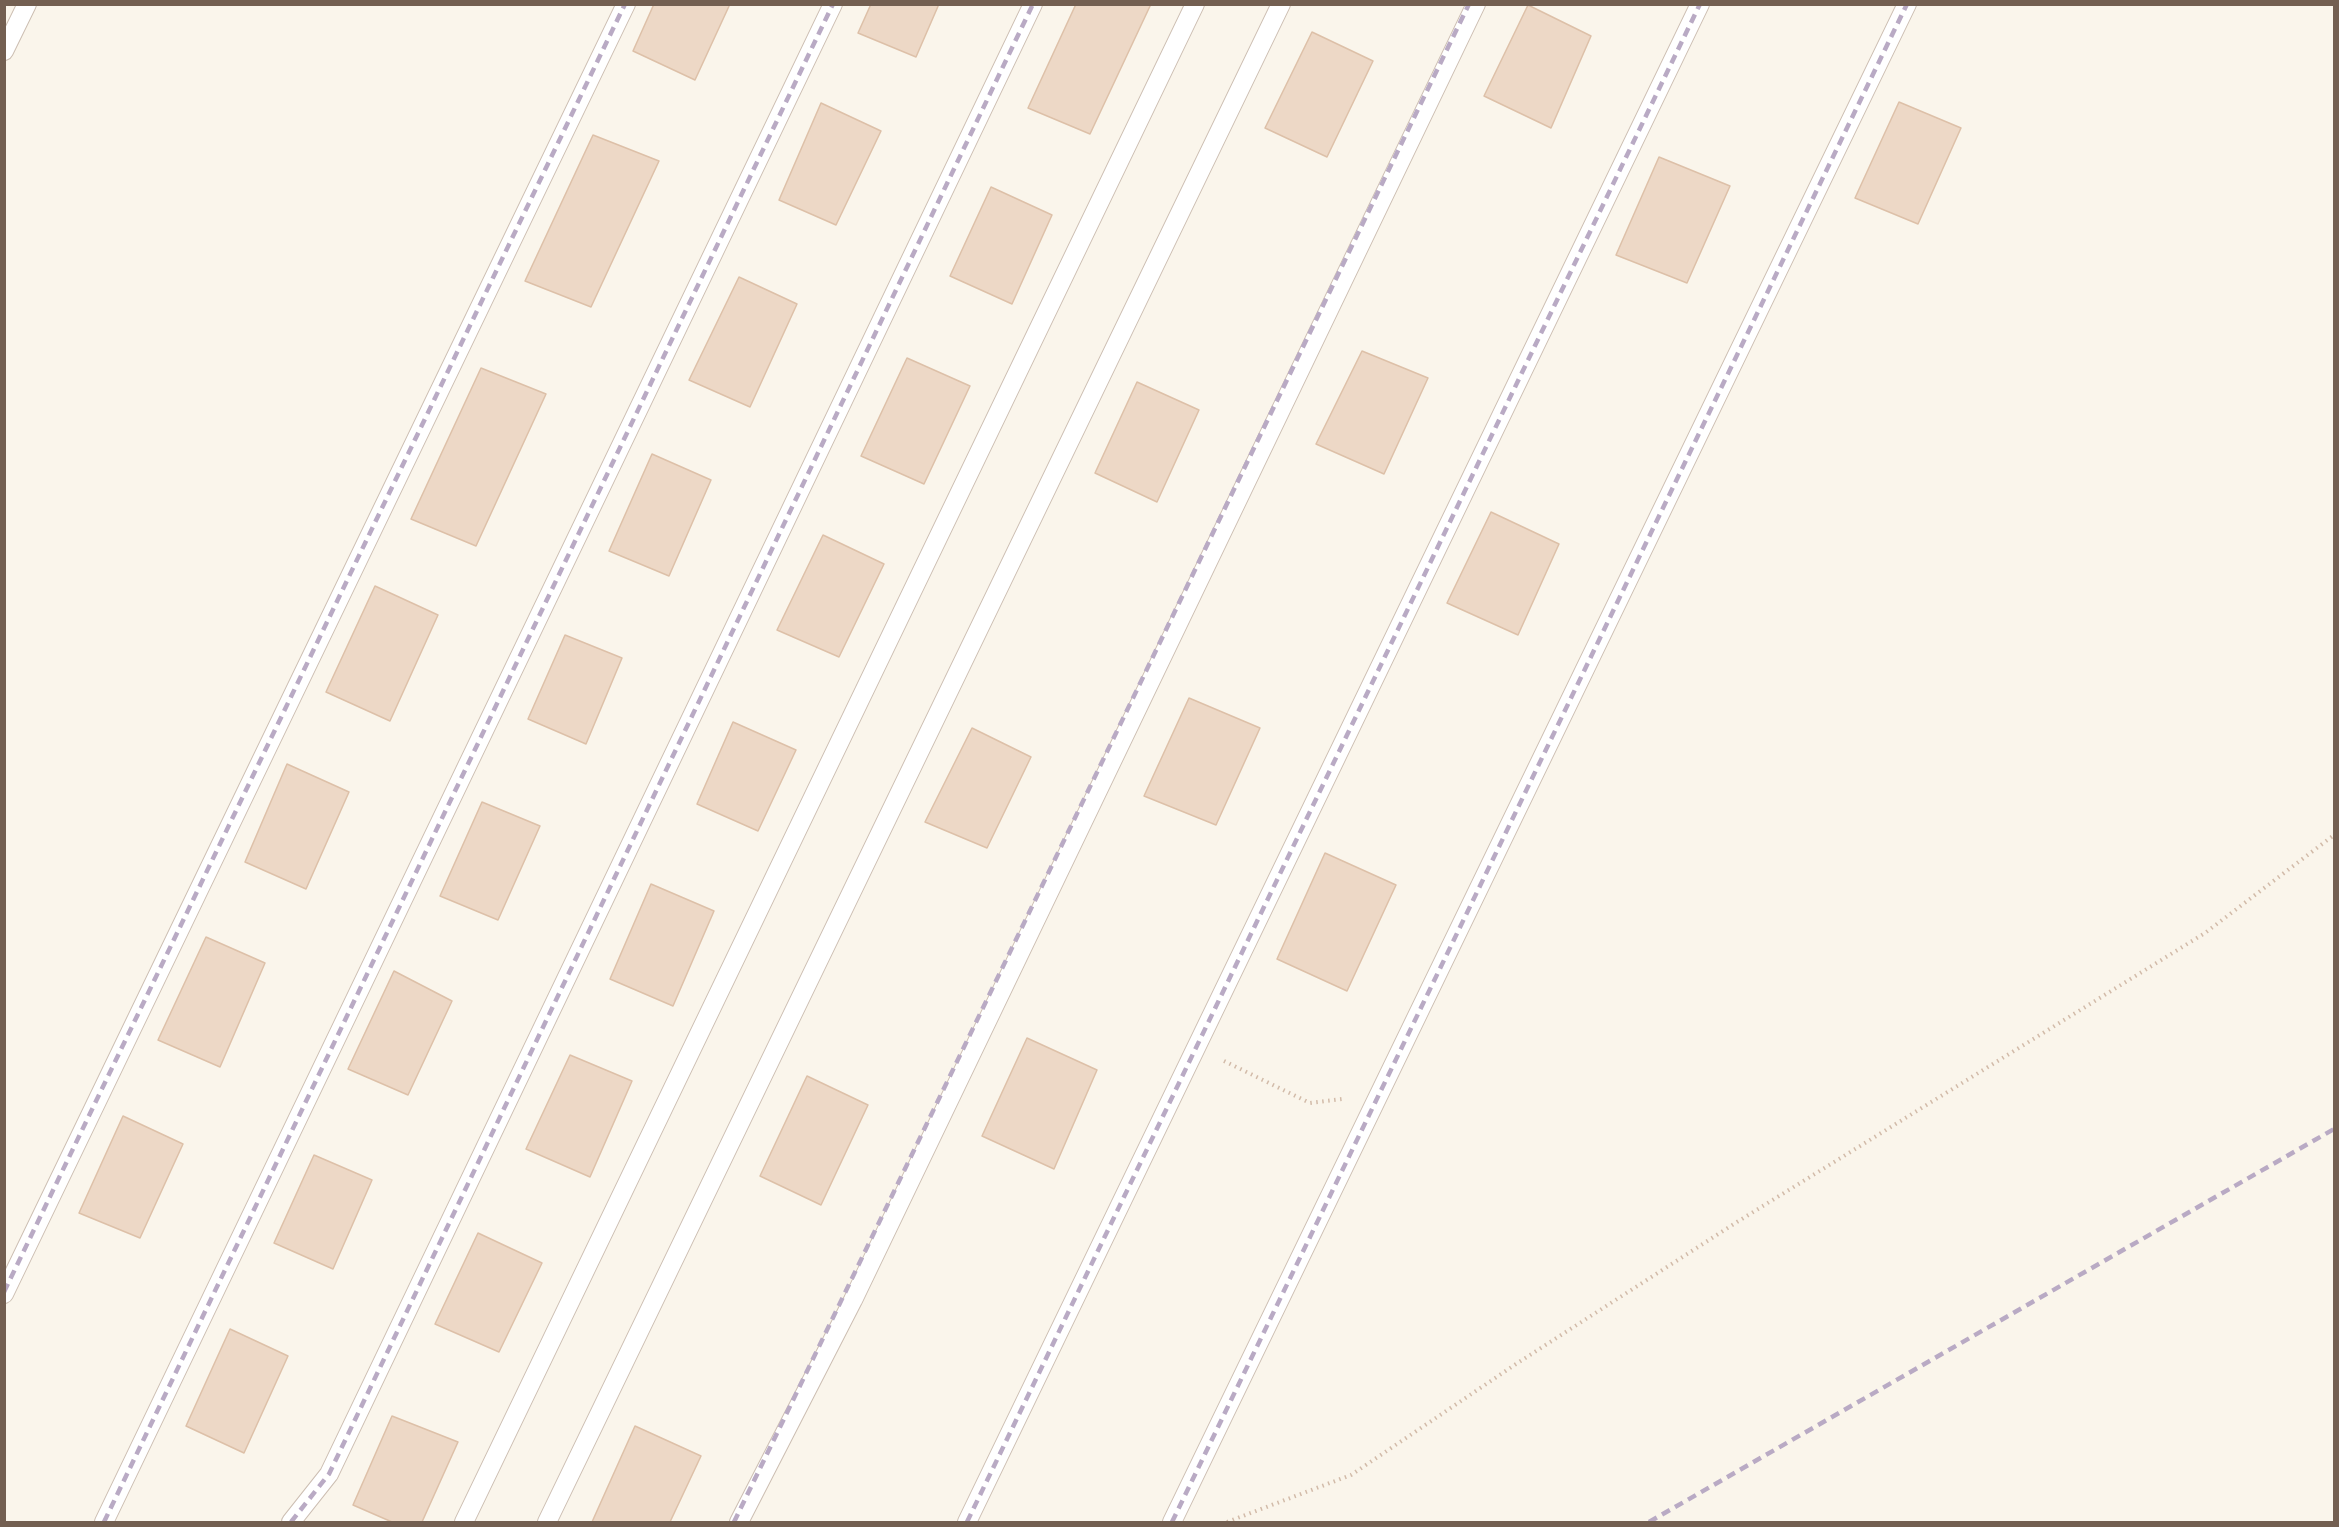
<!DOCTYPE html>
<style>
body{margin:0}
#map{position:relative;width:2339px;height:1527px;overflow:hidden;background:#faf5eb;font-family:"IBM Plex Sans",sans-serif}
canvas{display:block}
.frame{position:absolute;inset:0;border:6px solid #735f51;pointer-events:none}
</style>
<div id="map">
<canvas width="2339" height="1527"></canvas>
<div class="frame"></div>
</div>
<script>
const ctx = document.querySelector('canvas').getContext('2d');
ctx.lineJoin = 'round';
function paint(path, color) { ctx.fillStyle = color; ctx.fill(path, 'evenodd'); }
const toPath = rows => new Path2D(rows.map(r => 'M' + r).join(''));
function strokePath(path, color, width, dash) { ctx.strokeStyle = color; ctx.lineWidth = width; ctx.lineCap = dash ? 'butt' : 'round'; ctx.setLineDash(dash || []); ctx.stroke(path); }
const building = toPath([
 [654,4,730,4,695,80,633,51,654,4],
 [871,4,939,4,916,57,858,33,871,4],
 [1076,4,1151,4,1090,134,1028,108,1076,4],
 [1528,5,1591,36,1551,128,1484,96,1528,5],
 [1312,32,1373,61,1327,157,1265,128,1312,32],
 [1899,102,1961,128,1918,224,1855,198,1899,102],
 [821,103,881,131,836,225,779,200,821,103],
 [593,135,659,161,591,307,525,281,593,135],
 [1659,157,1730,186,1687,283,1616,255,1659,157],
 [991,187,1052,215,1012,304,950,276,991,187],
 [739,277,797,304,750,407,689,380,739,277],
 [1362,351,1428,378,1384,474,1316,444,1362,351],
 [907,358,970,386,924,484,861,456,907,358],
 [481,368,546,394,476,546,411,519,481,368],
 [1137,382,1199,410,1157,502,1095,473,1137,382],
 [652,454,711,480,669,576,609,551,652,454],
 [1491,512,1559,544,1518,635,1447,603,1491,512],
 [823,535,884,564,839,657,777,630,823,535],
 [375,586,438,615,390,721,326,692,375,586],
 [565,635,622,658,586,744,528,719,565,635],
 [1189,698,1260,728,1216,825,1144,796,1189,698],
 [733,722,796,750,758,831,697,804,733,722],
 [972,728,1031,757,987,848,925,822,972,728],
 [287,764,349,792,306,889,245,862,287,764],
 [482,802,540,826,498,920,440,896,482,802],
 [1325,853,1396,885,1347,991,1277,959,1325,853],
 [651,884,714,911,673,1006,610,979,651,884],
 [206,937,265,963,220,1067,158,1040,206,937],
 [394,971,452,1001,408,1095,348,1069,394,971],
 [1027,1038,1097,1070,1054,1169,982,1136,1027,1038],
 [570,1055,632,1081,590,1177,526,1149,570,1055],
 [807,1076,868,1105,821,1205,760,1176,807,1076],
 [123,1116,183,1144,140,1238,79,1213,123,1116],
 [314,1155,372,1180,333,1269,274,1243,314,1155],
 [478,1233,542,1263,499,1352,435,1324,478,1233],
 [230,1329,288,1356,244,1453,186,1426,230,1329],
 [392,1416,458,1442,422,1522,392,1522,353,1505,392,1416],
 [635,1426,701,1456,670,1522,592,1522,635,1426]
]);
paint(building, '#edd8c6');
strokePath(building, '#ddc0a8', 1.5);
const service = toPath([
 [4,51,27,4],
 [4,1294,626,4],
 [104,1522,833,4],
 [291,1522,329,1474,1033,4],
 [464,1522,1195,4],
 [547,1522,1281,4],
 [739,1522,853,1300,1476,4],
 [967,1522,1700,4],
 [1172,1522,1907,4]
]);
strokePath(service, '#ccbeb2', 20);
strokePath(toPath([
 [1224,1061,1310,1103,1342,1099],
 [1227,1522,1351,1475,1516,1364,1737,1222,2205,933,2334,835]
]), '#d2bba9', 4, [1.5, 4.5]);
strokePath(service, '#fff', 18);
strokePath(toPath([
 [4,1292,625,4],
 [104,1522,833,4],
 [291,1522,329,1474,1033,4],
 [734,1522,1469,4],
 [967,1522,1700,4],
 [1172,1522,1907,4],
 [1649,1522,2334,1129]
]), '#b9aac4', 4.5, [9, 6]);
</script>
